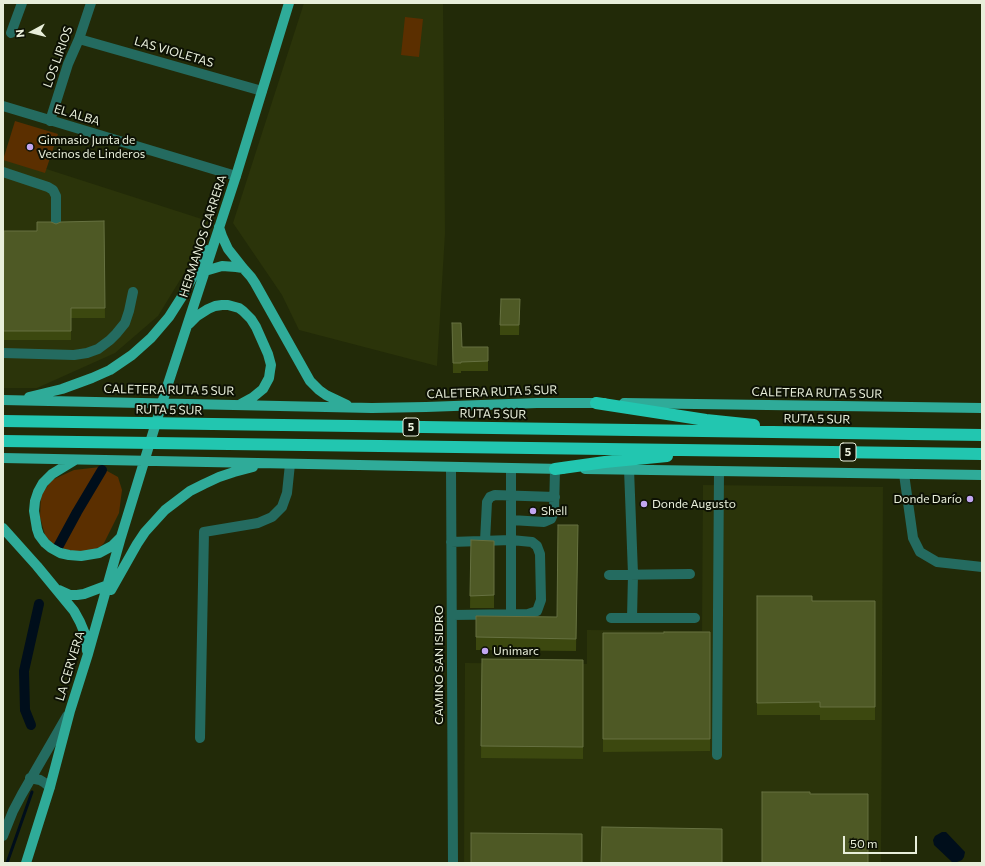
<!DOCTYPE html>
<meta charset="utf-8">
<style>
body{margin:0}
#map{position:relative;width:985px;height:866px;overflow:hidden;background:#222a08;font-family:Commissioner,sans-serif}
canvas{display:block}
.frame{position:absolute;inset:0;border:4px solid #e8eeda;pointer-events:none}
.north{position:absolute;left:12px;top:12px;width:40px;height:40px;-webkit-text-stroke:3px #0d1104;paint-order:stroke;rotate:263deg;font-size:11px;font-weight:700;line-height:16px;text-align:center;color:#e8eeda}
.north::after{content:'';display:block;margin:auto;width:14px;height:18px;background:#e8eeda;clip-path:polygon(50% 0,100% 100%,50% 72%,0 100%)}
.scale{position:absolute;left:843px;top:836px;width:74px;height:18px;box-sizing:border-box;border:2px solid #e8eeda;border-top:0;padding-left:5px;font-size:12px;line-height:14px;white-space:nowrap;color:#e8eeda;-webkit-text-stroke:3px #0d1104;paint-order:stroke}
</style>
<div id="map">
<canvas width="985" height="866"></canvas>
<div class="frame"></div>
<div class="north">N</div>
<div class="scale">50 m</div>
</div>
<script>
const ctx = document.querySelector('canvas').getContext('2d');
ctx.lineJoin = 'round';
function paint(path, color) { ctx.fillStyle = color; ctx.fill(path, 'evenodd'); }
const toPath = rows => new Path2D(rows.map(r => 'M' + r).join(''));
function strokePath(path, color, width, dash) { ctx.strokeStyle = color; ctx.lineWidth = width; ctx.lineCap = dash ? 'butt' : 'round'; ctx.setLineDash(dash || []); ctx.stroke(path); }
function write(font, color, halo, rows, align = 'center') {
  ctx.font = font + ' Commissioner,sans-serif'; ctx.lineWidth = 4; ctx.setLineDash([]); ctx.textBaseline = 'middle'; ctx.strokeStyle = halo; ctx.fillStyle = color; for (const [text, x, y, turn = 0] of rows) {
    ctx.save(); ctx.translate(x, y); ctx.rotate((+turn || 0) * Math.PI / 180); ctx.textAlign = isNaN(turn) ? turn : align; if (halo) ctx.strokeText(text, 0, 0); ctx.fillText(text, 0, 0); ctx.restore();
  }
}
paint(toPath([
 [304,3,443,3,445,233,437,366,299,330,282,295,233,223],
 [3,155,211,222,205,239,158,316,115,353,37,388,3,388],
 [703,485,883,487,881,863,464,863,465,663,587,664,587,630,702,631]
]), '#2b340a');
paint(toPath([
 [405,17,423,19,419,57,401,55],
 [15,121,58,134,45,173,3,160],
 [100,467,118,477,122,490,119,513,104,543,100,547,78,555,53,545,45,535,40,517,41,495,52,480,74,470]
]), '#5b2f00');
paint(toPath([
 [942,832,946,832,965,852,964,857,962,860,957,862,952,862,934,845,933,840,935,836]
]), '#000e1b');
strokePath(toPath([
 [7,863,32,792]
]), '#000e1b', 3);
strokePath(toPath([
 [58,547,77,512,102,470],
 [31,725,25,710,24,671,39,604]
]), '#000e1b', 10);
strokePath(toPath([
 [11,33,22,3],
 [79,39,262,91],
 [3,106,236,176],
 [50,121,68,64,79,39,91,3],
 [3,172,48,187,53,190,56,196,56,227],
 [3,353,74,355,87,353,98,349,110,340,116,334,125,323,129,311,133,292],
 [451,467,453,863],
 [629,469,633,574,632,618],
 [904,474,913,538,920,552,937,562,982,567],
 [511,520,544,522,551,519,554,512,555,469],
 [485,541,487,502,490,497,495,495,555,497],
 [451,542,511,540,532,542,537,546,540,554,541,600,537,611,528,614,452,615],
 [609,575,690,574],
 [511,614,511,468],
 [611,618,695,618],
 [200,738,204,532,258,523,272,517,282,507,287,493,290,464],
 [717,755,719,471],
 [30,778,40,780,45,783,50,787],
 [3,836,13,811,22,794,67,716]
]), '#246b60', 10);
strokePath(toPath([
 [219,227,222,236,228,249,243,268,251,277,255,283,310,381,319,390,326,395,347,405],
 [205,271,222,266,236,267,243,268],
 [189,324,197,316,208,309,215,306,222,305,228,305,239,308,243,311,251,319,256,327,268,354,271,365,270,371,269,378,263,389,252,398,241,404],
 [29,397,62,389,92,378,110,370,132,355,151,338,169,317,183,295,207,250],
 [3,400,372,408,426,407,537,403,604,403],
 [624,403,982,408],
 [3,458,563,469],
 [75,460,52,474,43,483,38,492,35,501,34,511,37,529,39,535,45,543,51,548,60,553,69,555,81,556,99,553,112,546,121,537],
 [585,469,982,475],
 [3,528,37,566,74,611,80,622,85,634,87,651],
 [59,590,70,595,77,595,84,594,108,585],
 [111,590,137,544,145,532,165,510,190,491,204,484,219,477,234,472,253,467],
 [26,863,50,787,70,711,88,654,121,537,167,387,236,176,289,3]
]), '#2fab99', 10);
strokePath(toPath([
 [596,403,706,420,754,425],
 [3,421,982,435],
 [3,441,982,454],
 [555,469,605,462,667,456]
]), '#22c6b0', 12);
paint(toPath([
 [104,221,105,318,71,318,71,340,3,340,3,264,4,264,37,231,56,224],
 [520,299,519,335,500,335,500,325],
 [452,323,462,347,488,347,488,371,461,371,461,373,453,373],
 [578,525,576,651,476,650,476,616,557,617],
 [471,540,494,541,494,608,470,608],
 [757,596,812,601,875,601,875,720,820,720,820,715,757,715],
 [710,632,710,751,603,752,603,633,664,633],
 [482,659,583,660,583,759,481,758]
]), '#3c480f');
const building = toPath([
 [104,221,105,308,71,308,71,331,3,331,4,231,37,231,37,222,51,222,56,224,61,222,104,221],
 [501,299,520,299,519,325,500,325,501,299],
 [452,323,461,323,462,347,488,347,488,361,461,362,461,363,453,363,452,323],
 [558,525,578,525,576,639,476,637,476,616,557,617,558,525],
 [471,540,494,541,494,595,470,596,471,540],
 [757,596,812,596,812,601,875,601,875,707,820,707,820,702,757,703,757,596],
 [664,632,710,632,710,739,603,739,603,633,664,633,664,632],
 [482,659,583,660,583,747,481,746,482,659],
 [762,792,810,792,810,794,868,794,868,863,762,863,762,792],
 [602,827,722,829,722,863,601,863,602,827],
 [471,833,582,834,582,863,471,863,471,833]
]);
paint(building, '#4e5925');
strokePath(building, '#667141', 1);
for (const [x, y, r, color] of [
 [30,147,4,"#c3a7f2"],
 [970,499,4,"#c3a7f2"],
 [644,504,4,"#c3a7f2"],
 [533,511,4,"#c3a7f2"],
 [485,651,4,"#c3a7f2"]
]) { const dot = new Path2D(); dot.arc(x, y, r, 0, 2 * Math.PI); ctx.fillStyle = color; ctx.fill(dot); strokePath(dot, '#0d1104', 1.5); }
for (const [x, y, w] of [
 [411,427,16],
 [848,452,16]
]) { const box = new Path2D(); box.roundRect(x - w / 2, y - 9, w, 18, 3); ctx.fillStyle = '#0d1104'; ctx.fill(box); strokePath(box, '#e8eeda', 1); }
write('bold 11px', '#e8eeda', null, [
 ["5",411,427],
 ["5",848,452]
]);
write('12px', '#e8eeda', '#0d1104', [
 ["LAS VIOLETAS",174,52,16],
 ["LOS LIRIOS",58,57,-70],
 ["EL ALBA",77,115,17],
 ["HERMANOS CARRERA",203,236,-72],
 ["CALETERA RUTA 5 SUR",169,390,1],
 ["CALETERA RUTA 5 SUR",492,392,-2],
 ["CALETERA RUTA 5 SUR",817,393,1],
 ["RUTA 5 SUR",169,410,1],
 ["RUTA 5 SUR",493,414,1],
 ["RUTA 5 SUR",817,419,1],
 ["CAMINO SAN ISIDRO",439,665,-90],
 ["LA CERVERA",70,666,-73]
]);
write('12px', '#e8eeda', '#0d1104', [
 ["Gimnasio Junta de",38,140],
 ["Vecinos de Linderos",38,154],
 ["Donde Darío",962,499,"right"],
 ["Donde Augusto",652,504],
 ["Shell",541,511],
 ["Unimarc",493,651]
], 'left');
</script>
